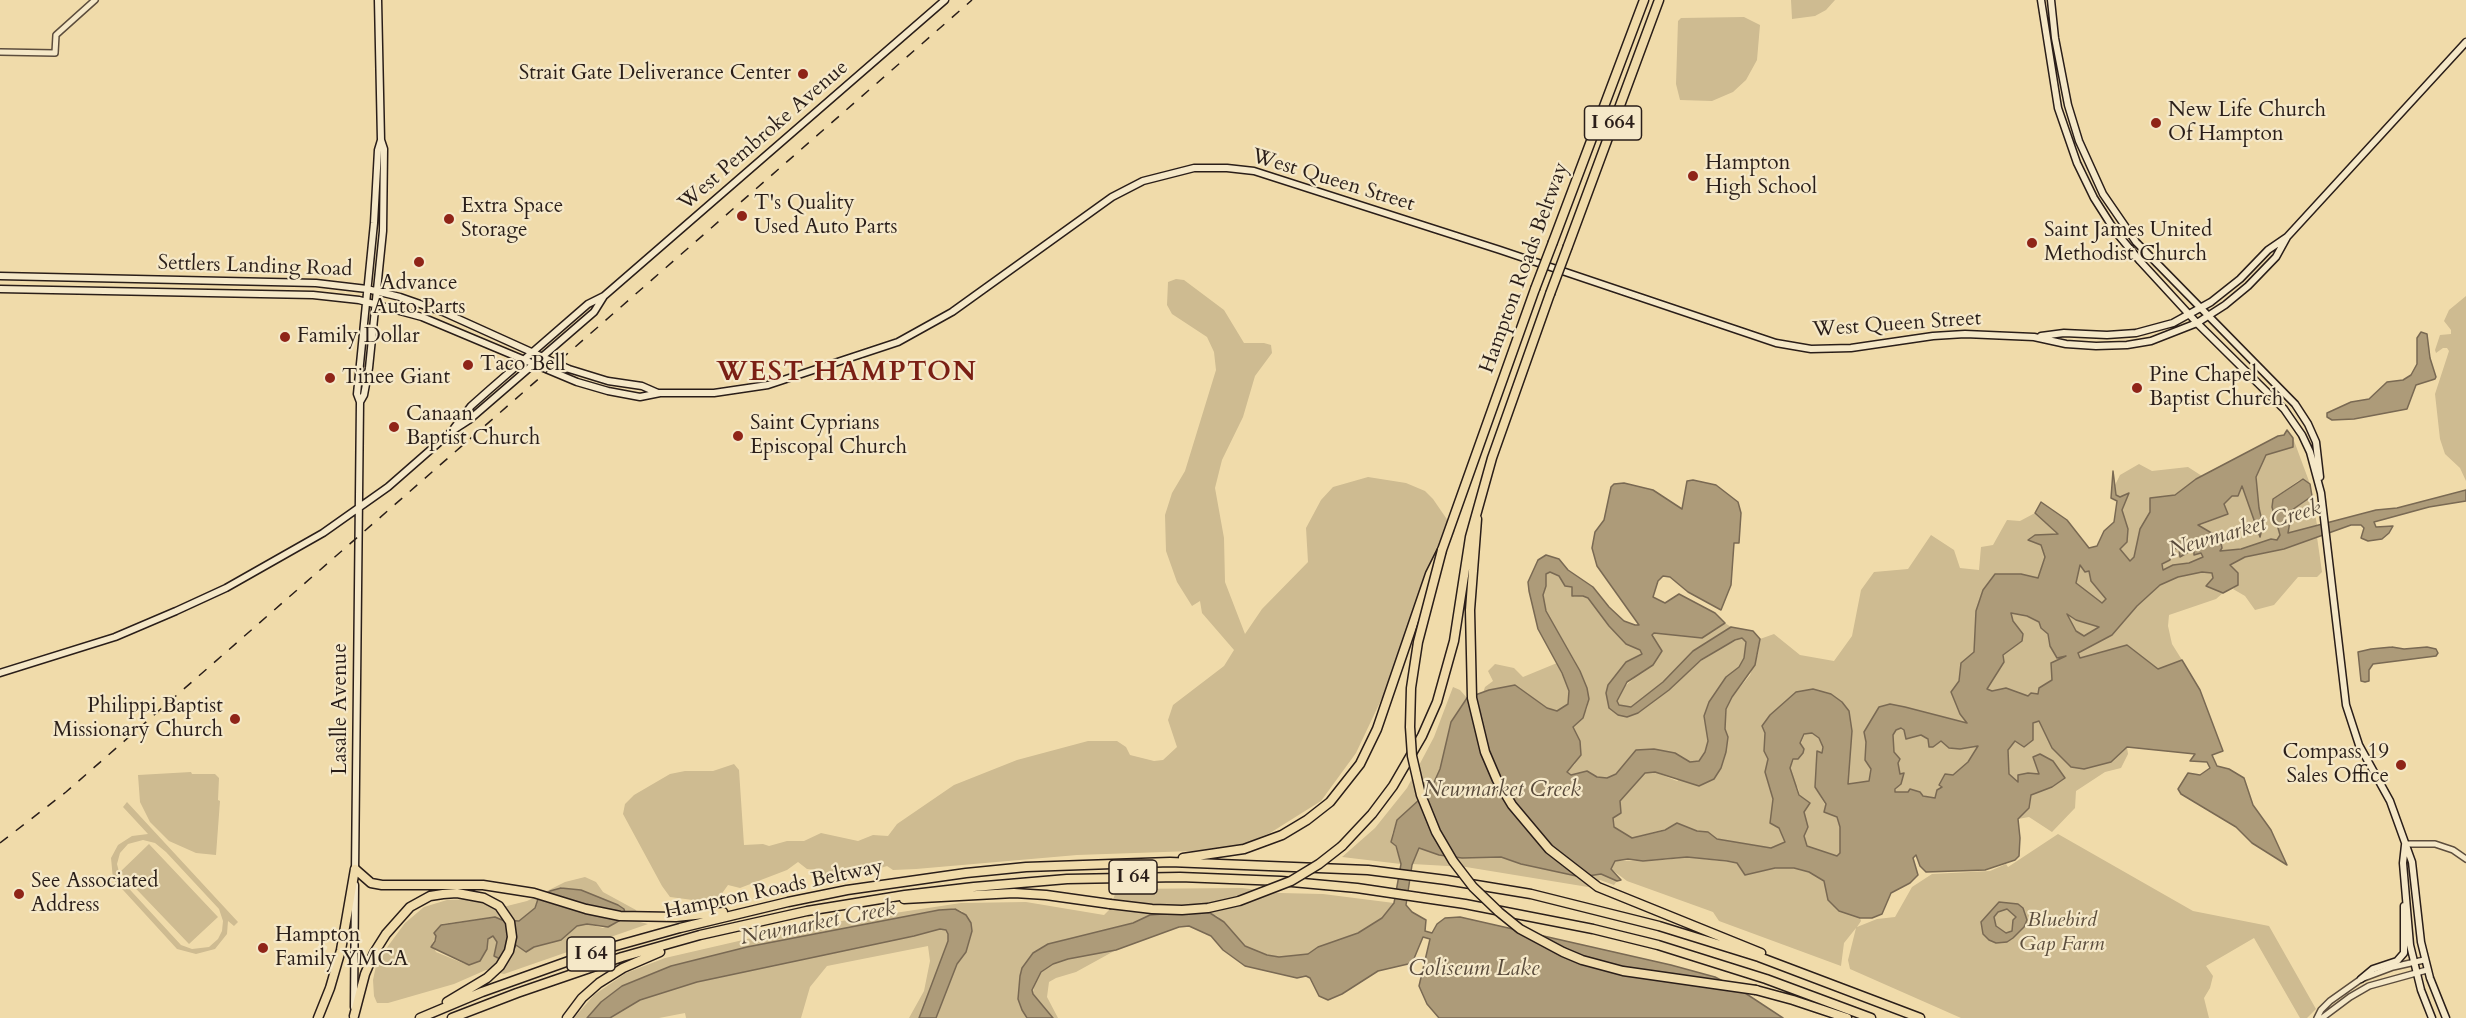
<!DOCTYPE html>
<style>
body{margin:0}
canvas{display:block;background:#f0dbaa}
</style>
<canvas width="2466" height="1018"></canvas>
<script>
const ctx = document.querySelector('canvas').getContext('2d');
ctx.lineJoin = 'round';
function paint(path, color) { ctx.fillStyle = color; ctx.fill(path, 'evenodd'); }
const toPath = rows => new Path2D(rows.map(r => 'M' + r).join(''));
function strokePath(path, color, width, dash) { ctx.strokeStyle = color; ctx.lineWidth = width; ctx.lineCap = dash ? 'butt' : 'round'; ctx.setLineDash(dash || []); ctx.stroke(path); }
function write(font, color, halo, rows, align = 'center') {
  ctx.font = font + ' Cardo,serif'; ctx.lineWidth = 4.5; ctx.setLineDash([]); ctx.textBaseline = 'middle'; ctx.strokeStyle = halo; ctx.fillStyle = color; for (const [text, x, y, turn = 0] of rows) {
    ctx.save(); ctx.translate(x, y); ctx.rotate((+turn || 0) * Math.PI / 180); ctx.textAlign = isNaN(turn) ? turn : align; if (halo) ctx.strokeText(text, 0, 0); ctx.fillText(text, 0, 0); ctx.restore();
  }
}
paint(toPath([
 [1791,0,1835,0,1826,10,1815,16,1792,19],
 [1744,17,1760,25,1757,60,1746,80,1733,92,1712,101,1680,100,1676,84,1678,21,1681,18],
 [1176,279,1184,280,1224,310,1244,343,1264,343,1271,345,1272,353,1255,376,1243,417,1222,460,1215,488,1224,538,1225,582,1245,634,1262,609,1308,562,1306,528,1321,500,1333,487,1368,477,1406,483,1425,491,1433,499,1455,531,1399,662,1356,753,1321,801,1270,833,1247,843,1225,848,1193,851,1077,855,916,869,893,870,887,866,871,871,825,878,816,870,807,869,798,862,787,870,740,888,728,885,718,899,708,902,670,897,662,886,623,814,625,804,634,795,670,774,685,771,713,771,734,764,739,770,744,845,763,844,769,846,787,841,804,841,821,833,858,841,873,835,888,836,897,824,954,785,1017,760,1088,741,1117,741,1126,747,1130,755,1154,761,1163,760,1177,747,1168,720,1173,705,1224,666,1234,650,1202,613,1200,601,1192,606,1177,582,1166,551,1165,515,1172,493,1185,471,1216,370,1214,352,1207,337,1172,314,1167,305,1168,282],
 [2466,296,2466,481,2460,468,2445,454,2440,439,2435,394,2449,351,2447,348,2443,348,2436,353,2435,350,2440,335,2451,334,2451,330,2444,321,2449,310],
 [2293,438,2310,484,2303,479,2298,481,2273,499,2272,507,2280,536,2277,540,2271,539,2241,549,2219,552,2198,526,2228,514,2224,504,2242,485,2261,535,2263,525,2259,508,2256,477,2266,455,2293,447],
 [2139,464,2152,471,2188,467,2202,476,2175,495,2150,499,2150,512,2140,529,2134,557,2130,561,2120,549,2128,529,2122,510,2128,494,2120,497,2116,495,2115,485,2120,475],
 [2312,496,2317,525,2288,534,2292,510],
 [2035,513,2059,535,2041,545,2045,557,2038,578,1976,611,1974,652,1961,663,1959,681,1951,692,1968,723,1905,707,1879,707,1864,732,1866,742,1865,760,1871,769,1869,781,1848,785,1852,731,1762,726,1765,733,1764,751,1768,759,1765,772,1773,799,1770,823,1779,828,1786,842,1771,848,1717,839,1708,832,1697,831,1677,823,1665,829,1632,838,1614,827,1613,818,1621,813,1620,801,1645,773,1655,772,1677,781,1728,738,1725,730,1726,709,1732,697,1750,675,1758,654,1760,639,1774,634,1800,655,1834,661,1852,636,1861,590,1874,572,1908,569,1931,535,1954,550,1960,568,1979,570,1981,547,1993,545,2007,520,2020,521],
 [2317,537,2322,572,2317,577,2298,577,2274,605,2255,610,2245,596,2233,589,2238,585,2229,565,2245,557,2285,549],
 [2172,547,2201,553,2203,557,2189,563,2173,565,2164,570,2162,564],
 [2080,564,2089,571,2091,581,2106,599,2102,604,2076,583],
 [1550,572,1559,575,1565,586,1572,587,1574,597,1583,596,1588,598,1609,626,1626,644,1640,649,1642,654,1626,662,1608,685,1607,701,1618,715,1669,690,1701,661,1726,645,1742,638,1747,642,1744,658,1739,667,1726,677,1709,702,1704,716,1708,741,1705,752,1699,761,1690,762,1675,753,1654,749,1636,750,1616,774,1607,778,1597,777,1587,771,1570,775,1567,772,1575,764,1580,741,1573,727,1587,709,1589,699,1587,688,1575,661,1546,611,1543,595,1546,573],
 [2202,572,2212,573,2213,578,2207,586,2223,593,2216,599,2169,615,2168,626,2172,644,2182,660,2158,669,2127,645,2080,658,2077,653,2112,635,2137,606,2160,585,2178,577],
 [2011,613,2027,616,2039,622,2041,628,2048,634,2050,646,2066,656,2052,680,2039,688,2038,694,2028,696,2006,688,1992,691,1987,689,2004,662,2003,655,2023,634,2013,621],
 [2066,613,2076,620,2100,627,2084,636,2076,631],
 [1725,623,1731,627,1693,651,1663,682,1631,707,1619,705,1617,701,1622,689,1643,670,1654,633,1702,638],
 [1557,663,1569,691,1568,704,1564,708,1557,711,1547,708,1515,685,1483,693,1485,687,1493,681,1488,671,1495,664,1514,668,1523,677],
 [1453,687,1460,690,1467,698,1451,722,1440,769,1431,789,1397,820,1392,834,1391,842,1395,846,1401,864,1342,857,1375,828,1407,788,1434,737],
 [2039,721,2052,748,2111,762,2127,747,2128,754,2121,768,2105,772,2076,791,2075,808,2052,832,2029,817,2018,819,2029,808,2031,795,2052,787,2065,778,2039,774,2019,782,2009,774,2007,750,2033,723],
 [1901,728,1915,736,1921,735,1929,739,1929,747,1933,747,1941,741,1949,748,1959,749,1979,745,1968,762,1937,790,1935,798,1909,792,1895,792,1903,773,1900,774,1894,753,1893,735,1895,730],
 [1812,733,1819,738,1823,747,1823,753,1817,752,1815,787,1829,812,1837,817,1840,827,1840,853,1837,856,1807,846,1804,836,1808,827,1798,788,1793,783,1790,768,1805,734],
 [191,772,192,774,215,774,219,778,218,800,220,801,216,855,196,853,169,841,150,822,140,802,138,775],
 [127,802,238,922,234,926,228,921,227,934,215,949,196,954,177,949,113,879,111,858,118,845,132,836,148,834,123,807],
 [143,840,155,843,166,852,219,909,223,921,222,931,218,939,209,947,192,949,181,945,121,880,117,864,120,853,128,844],
 [2058,834,2193,911,2269,926,2316,1009,2307,1018,2300,1018,2254,938,2206,966,2213,976,2210,988,2204,998,2209,1018,1961,1018,1850,969,1848,960,1856,928,1844,943,1841,966,1719,921,1713,912,1627,881,1611,869,1615,861,1664,860,1687,857,1737,863,1746,875,1775,868,1794,868,1809,872,1824,881,1828,900,1839,911,1860,918,1861,921,1857,927,1877,919,1895,917,1912,887,1932,874,1990,871,2006,864,2008,867],
 [149,844,218,917,189,944,120,872],
 [1419,847,1439,855,1462,858,1501,857,1521,864,1581,877,1601,874,1617,881,1614,885,1600,880,1588,887,1466,867,1412,864],
 [585,877,596,882,603,892,636,910,640,922,648,924,504,974,486,970,454,984,388,1003,377,1003,374,996,373,980,377,961,405,923,424,907,447,900,472,899,480,900,495,909,527,901,565,882],
 [561,888,581,890,618,905,622,921,603,928,587,924,577,926,561,940,534,947,526,952,517,945,502,960,495,957,497,942,493,936,488,940,482,956,465,964,436,952,432,944,436,936,434,933,441,924,495,917,502,920,519,921,533,911,538,899,550,891],
 [1242,888,1280,893,1323,894,1394,903,1382,918,1358,933,1318,947,1308,954,1279,957,1267,955,1245,946,1217,916,1202,911,1150,915,1133,923,1048,944,1033,953,1022,968,1019,984,1022,1010,1027,1018,936,1018,957,964,966,952,972,931,962,911,955,909,939,910,747,947,601,1002,587,1018,574,1018,594,995,626,973,665,958,795,928,961,903,1026,902,1104,915,1110,909,1115,894,1120,889],
 [940,929,946,930,948,934,948,941,919,1018,909,1018,924,991,930,961,928,946,827,966,810,987,801,1018,686,1018,685,1013,659,1018,610,1018,640,1000,697,982,914,936],
 [1116,950,1076,972,1056,978,1049,982,1047,997,1058,1018,1053,1018,1033,994,1034,983,1041,972,1053,964,1068,959]
]), '#cebb91');
const water = toPath([
 [2421,332,2427,334,2430,358,2436,377,2435,379,2416,385,2407,409,2354,419,2332,420,2327,417,2327,413,2351,402,2369,399,2387,382,2403,380,2411,375,2417,364,2417,338,2421,332],
 [2287,430,2293,438,2293,447,2266,455,2256,477,2259,508,2263,525,2260,537,2242,486,2238,496,2232,496,2224,504,2228,514,2198,525,2220,538,2222,548,2220,551,2241,549,2271,539,2277,540,2280,535,2272,507,2273,499,2303,479,2310,484,2312,496,2292,510,2288,533,2376,510,2397,508,2466,490,2466,501,2429,507,2374,522,2376,527,2393,526,2389,533,2382,539,2368,541,2361,538,2364,528,2361,525,2351,525,2284,549,2245,557,2230,565,2238,573,2238,585,2223,593,2206,586,2213,578,2212,573,2202,572,2178,577,2160,585,2137,606,2112,635,2078,653,2080,658,2127,645,2158,669,2182,660,2200,690,2223,751,2212,755,2217,766,2229,769,2244,778,2253,805,2271,830,2287,865,2252,843,2236,827,2181,794,2178,789,2188,773,2200,775,2210,768,2207,762,2190,761,2195,754,2127,747,2111,762,2084,769,2071,767,2052,748,2039,721,2033,723,2033,740,2024,747,2015,741,2008,750,2009,774,2018,782,2018,775,2028,773,2039,774,2033,757,2040,754,2053,761,2065,778,2052,787,2031,795,2029,808,2018,819,2020,838,2019,856,2015,860,1985,870,1926,872,1920,866,1916,855,1913,858,1918,875,1910,883,1891,893,1882,914,1872,918,1860,918,1839,911,1828,900,1824,881,1809,872,1794,868,1775,868,1745,875,1737,863,1727,861,1687,857,1643,861,1628,859,1615,861,1611,869,1621,880,1617,881,1601,874,1581,877,1521,864,1501,857,1462,858,1439,855,1419,848,1412,865,1406,905,1412,912,1426,920,1425,931,1432,933,1437,924,1445,918,1460,917,1671,965,1715,977,1742,991,1783,1018,1439,1018,1427,1004,1419,986,1430,939,1423,937,1413,961,1408,964,1378,971,1342,994,1328,1000,1319,996,1310,978,1306,976,1297,978,1245,966,1223,950,1211,936,1189,926,1179,927,1116,950,1068,959,1053,964,1041,972,1032,990,1033,994,1053,1018,1027,1018,1022,1010,1018,999,1020,976,1022,968,1033,953,1048,944,1133,923,1150,915,1202,911,1210,913,1224,922,1245,946,1267,955,1279,957,1308,954,1318,947,1358,933,1382,918,1394,903,1401,864,1396,846,1391,842,1397,820,1431,789,1440,769,1451,722,1467,698,1489,690,1515,685,1547,708,1557,711,1568,704,1569,691,1562,673,1538,629,1529,591,1528,582,1538,560,1546,555,1559,559,1568,570,1593,587,1609,607,1624,621,1635,625,1639,625,1597,566,1592,548,1595,532,1604,520,1611,487,1614,484,1624,483,1653,490,1682,509,1687,481,1693,480,1716,485,1738,502,1741,513,1739,543,1734,543,1731,585,1721,610,1688,592,1670,577,1663,576,1658,581,1653,597,1665,603,1679,594,1715,613,1725,623,1702,638,1654,633,1652,635,1662,651,1653,665,1627,682,1617,701,1619,705,1631,707,1663,682,1693,651,1731,627,1753,631,1760,639,1755,665,1732,697,1726,709,1725,729,1728,737,1726,752,1721,768,1714,779,1699,786,1655,772,1645,773,1620,801,1621,813,1613,818,1614,827,1632,838,1665,830,1677,823,1697,831,1708,832,1717,839,1771,848,1785,842,1779,828,1770,823,1773,799,1765,772,1768,759,1764,751,1765,733,1762,726,1770,715,1796,692,1813,689,1831,694,1842,702,1849,711,1852,731,1848,784,1869,781,1871,769,1865,760,1866,742,1864,732,1879,707,1890,704,1905,707,1967,723,1960,714,1951,692,1959,681,1961,663,1974,652,1976,611,1983,590,1995,574,2021,574,2038,578,2045,557,2041,545,2028,540,2035,535,2058,534,2035,513,2041,502,2067,520,2089,548,2097,546,2104,531,2114,522,2117,501,2111,498,2113,471,2116,495,2120,497,2129,493,2122,510,2128,529,2127,542,2120,549,2130,561,2134,557,2140,529,2150,512,2150,498,2175,495,2196,479,2278,436,2284,435,2287,430],
 [2172,548,2179,549,2180,557,2190,551,2194,551,2194,555,2201,553,2203,557,2189,563,2173,565,2163,570,2162,564,2170,560,2172,548],
 [2080,565,2085,572,2089,571,2091,581,2106,599,2102,603,2076,583,2080,565],
 [1550,572,1559,576,1565,586,1572,587,1572,596,1583,596,1588,598,1609,626,1626,644,1640,650,1642,654,1626,662,1608,685,1606,693,1609,708,1618,715,1627,717,1638,713,1669,690,1701,660,1735,640,1742,638,1746,642,1744,658,1739,667,1726,677,1709,702,1704,716,1708,741,1705,752,1699,761,1690,762,1675,753,1654,749,1636,750,1616,774,1607,778,1597,777,1587,771,1571,775,1567,772,1581,755,1580,741,1573,727,1583,718,1589,699,1587,688,1580,671,1546,611,1543,595,1546,586,1546,574,1550,572],
 [2011,613,2027,616,2039,622,2041,628,2048,634,2050,646,2057,658,2066,656,2051,663,2052,680,2039,688,2038,694,2031,693,2028,696,2006,688,1992,691,1987,689,2004,662,2003,655,2022,641,2023,634,2013,621,2011,613],
 [2067,614,2076,620,2099,627,2084,636,2076,631,2067,614],
 [1901,728,1904,730,1906,739,1921,735,1928,739,1929,747,1933,747,1941,741,1949,748,1960,749,1978,746,1968,762,1953,775,1945,774,1939,785,1942,787,1937,790,1935,798,1923,796,1920,792,1910,789,1908,792,1895,792,1895,789,1901,784,1904,773,1900,774,1898,763,1900,759,1894,752,1893,735,1896,730,1901,728],
 [1812,733,1819,738,1823,747,1822,753,1817,751,1815,787,1826,804,1824,812,1837,817,1840,827,1840,853,1837,856,1807,846,1804,836,1808,827,1804,812,1810,803,1799,795,1790,768,1793,759,1798,759,1803,753,1804,749,1800,743,1804,734,1812,733],
 [2392,647,2404,649,2427,647,2436,649,2438,653,2436,656,2373,664,2369,670,2369,681,2365,682,2361,681,2358,652,2371,649,2392,647],
 [561,888,581,890,618,905,624,909,626,917,608,927,587,924,577,926,561,940,534,947,526,952,516,945,510,957,502,960,494,956,497,942,493,936,488,939,487,949,480,961,469,965,431,947,435,941,436,936,434,933,441,925,495,917,502,920,519,921,535,908,538,899,550,891,561,888],
 [1999,902,2018,904,2023,908,2027,920,2024,927,2013,938,2007,942,1996,943,1989,940,1983,934,1981,922,1999,902],
 [2007,909,2016,917,2013,920,2012,931,2006,933,1996,926,1994,917,1998,912,2007,909],
 [955,909,966,915,971,923,972,931,966,952,957,964,936,1018,919,1018,948,941,948,934,946,930,940,929,914,936,697,982,640,1000,610,1018,587,1018,601,1002,622,986,671,966,747,947,939,910,955,909]
]);
paint(water, '#ad9b79');
strokePath(water, '#796953', 1.5);
const tertiary = toPath([
 [0,52,55,53,56,35,95,0],
 [2405,844,2435,844,2453,850,2466,859],
 [2317,1018,2321,1010,2330,1001,2361,979,2393,967,2424,960],
 [2322,1018,2350,997,2369,986,2427,970]
]);
const secondary = toPath([
 [2041,0,2058,108,2077,163,2094,198,2115,231,2140,261,2197,323,2284,409,2302,435,2310,452,2321,493,2346,705,2359,745,2390,801,2412,862,2421,942,2430,978,2446,1018],
 [2051,0,2055,38,2068,105,2079,141,2103,194,2136,242,2295,404,2308,424,2316,442,2320,477],
 [0,276,316,283,367,289,400,297,443,312,569,369,608,381,642,386,658,393],
 [0,289,313,295,359,300,422,317,577,382,608,391,640,397,660,393,714,393,768,385,898,342,952,312,1112,197,1143,181,1194,168,1227,168,1254,171,1500,250,1776,343,1811,349,1851,348,1933,336,1965,334,2034,337,2066,344,2096,346,2127,345,2151,341,2197,323,2225,305,2248,286,2276,257,2287,237],
 [2041,336,2064,333,2107,335,2136,333,2173,323,2211,302,2240,279,2268,250,2287,237,2466,42],
 [360,402,364,395,369,368,383,231,384,149,381,140],
 [454,428,471,406,489,390,588,304,604,296,945,0],
 [0,673,115,637,176,611,226,588,323,533,388,487,452,431,469,420,594,312,604,296],
 [2405,845,2403,863,2410,945,2421,990,2432,1018],
 [355,872,360,402,357,394,374,223,378,150,381,140,378,0],
 [2361,979,2373,969,2397,961,2404,953,2404,906],
 [354,1007,355,885]
]);
const motorway = toPath([
 [1553,242,1644,0],
 [1568,246,1659,0],
 [1477,519,1470,610,1472,698,1485,752,1497,780,1512,805,1549,849,1598,887,1761,953],
 [1342,846,1372,814,1393,786,1422,736,1437,702,1454,641,1470,537,1492,458,1550,294],
 [1183,858,1244,849,1282,835,1307,820,1330,802,1360,764,1377,729,1430,574,1442,550,1535,289],
 [355,869,371,883,382,885,483,885,534,893,586,909,620,916,676,917,723,912],
 [904,899,1014,893,1046,895,1110,904],
 [1756,990,1793,1000,1847,1018],
 [354,1016,365,974,374,953,386,934,410,907,430,896,443,894,457,893,484,898,499,906,510,922,512,937,509,951,500,966,487,978,447,1002],
 [318,1018,330,988,341,950,355,869],
 [420,1018,482,992,594,952,680,928,788,902,847,890,966,873,1026,867,1170,862,1368,870,1446,880,1531,894,1659,926,1759,957,1920,1018],
 [452,1018,517,993,622,957,700,935,807,911,905,895,974,887,1067,879,1180,877,1281,881,1357,888,1465,904,1593,929,1658,945,1766,979,1871,1018],
 [567,1018,582,998,599,983,623,968,660,952]
]);
strokePath(tertiary, '#5c4d3d', 8);
strokePath(secondary, '#2a1e19', 9);
strokePath(motorway, '#2a1e19', 11);
strokePath(tertiary, '#f5e8c8', 5);
strokePath(secondary, '#f5e8c8', 6);
strokePath(motorway, '#f0dbaa', 8);
strokePath(toPath([
 [0,843,66,792,972,0]
]), '#2a1e19', 1.5, [10, 10]);
const motorwayBridge = toPath([
 [1535,289,1553,242],
 [1550,294,1568,246],
 [1442,550,1418,642,1411,688,1410,727,1412,756,1421,795,1436,832,1453,861,1473,887,1499,912,1520,929,1563,952,1582,960,1623,971,1756,990],
 [1110,904,1152,909,1182,910,1208,908,1239,901,1291,881,1319,864,1342,846]
]);
strokePath(motorwayBridge, '#2a1e19', 11, []);
strokePath(motorwayBridge, '#f0dbaa', 8);
for (const [x, y, r, color] of [
 [803,74,6,"#8f2418"],
 [2156,123,6,"#8f2418"],
 [1693,176,6,"#8f2418"],
 [742,216,6,"#8f2418"],
 [449,219,6,"#8f2418"],
 [2032,243,6,"#8f2418"],
 [419,262,6,"#8f2418"],
 [285,337,6,"#8f2418"],
 [468,365,6,"#8f2418"],
 [330,378,6,"#8f2418"],
 [2137,388,6,"#8f2418"],
 [394,427,6,"#8f2418"],
 [738,436,6,"#8f2418"],
 [235,719,6,"#8f2418"],
 [2401,765,6,"#8f2418"],
 [19,894,6,"#8f2418"],
 [263,948,6,"#8f2418"]
]) { const dot = new Path2D(); dot.arc(x, y, r, 0, 2 * Math.PI); ctx.fillStyle = color; ctx.fill(dot); strokePath(dot, '#f5e8c8', 2); }
for (const [x, y, w] of [
 [1613,123,57],
 [1133,877,48],
 [591,954,48]
]) { const box = new Path2D(); box.roundRect(x - w / 2, y - 17, w, 34, 4.5); ctx.fillStyle = '#f5e8c8'; ctx.fill(box); strokePath(box, '#2a1e19', 1.5); }
write('bold 20px', '#2a1e19', null, [
 ["I 664",1613,123],
 ["I 64",1133,877],
 ["I 64",591,954]
]);
write('21px', '#2a1e19', '#f5e8c8', [
 ["Strait Gate Deliverance Center",791,74,"right"],
 ["New Life Church",2168,111],
 ["Of Hampton",2168,135],
 ["Hampton",1705,164],
 ["High School",1705,188],
 ["T's Quality",754,204],
 ["Used Auto Parts",754,228],
 ["Extra Space",461,207],
 ["Storage",461,231],
 ["Saint James United",2044,231],
 ["Methodist Church",2044,255],
 ["Advance",419,284,"center"],
 ["Auto Parts",419,308,"center"],
 ["Family Dollar",297,337],
 ["Taco Bell",480,365],
 ["Pine Chapel",2149,376],
 ["Baptist Church",2149,400],
 ["Tinee Giant",342,378],
 ["Canaan",406,415],
 ["Baptist Church",406,439],
 ["Saint Cyprians",750,424],
 ["Episcopal Church",750,448],
 ["Philippi Baptist",223,707,"right"],
 ["Missionary Church",223,731,"right"],
 ["Compass 19",2389,753,"right"],
 ["Sales Office",2389,777,"right"],
 ["See Associated",31,882],
 ["Address",31,906],
 ["Hampton",275,936],
 ["Family YMCA",275,960]
], 'left');
write('21px', '#2a1e19', '#f5e8c8', [
 ["West Pembroke Avenue",764,136,-41],
 ["West Queen Street",1333,181,17],
 ["Settlers Landing Road",255,267,2],
 ["Hampton Roads Beltway",1525,268,-70],
 ["West Queen Street",1897,325,-4],
 ["Lasalle Avenue",341,709,-90],
 ["Hampton Roads Beltway",774,890,-12]
]);
write('italic 21px', '#5b4d3d', '#f5e8c8', [
 ["Bluebird",2062,921],
 ["Gap Farm",2062,945]
]);
write('italic 22px', '#584a3b', '#f5e8c8', [
 ["Newmarket Creek",2245,530,-16],
 ["Newmarket Creek",1502,791],
 ["Newmarket Creek",818,924,-11],
 ["Coliseum Lake",1474,970]
]);
ctx.letterSpacing = '1.5px';
write('bold 27px', '#7a1f14', '#f5e8c8', [
 ["WEST HAMPTON",847,374]
]);
ctx.letterSpacing = '0px';
</script>
